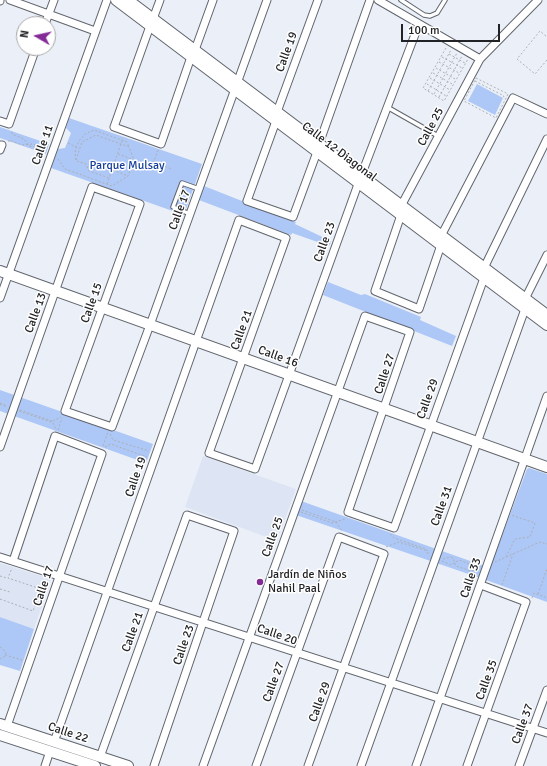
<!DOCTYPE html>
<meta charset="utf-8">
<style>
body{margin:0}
#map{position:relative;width:547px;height:766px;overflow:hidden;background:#ebf0f8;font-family:Signika,sans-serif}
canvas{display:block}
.north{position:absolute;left:16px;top:16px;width:40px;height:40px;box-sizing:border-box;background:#fff;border:1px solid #a7a7a8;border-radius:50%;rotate:279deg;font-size:11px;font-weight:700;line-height:16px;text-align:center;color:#222326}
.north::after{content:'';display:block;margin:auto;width:14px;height:18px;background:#842b97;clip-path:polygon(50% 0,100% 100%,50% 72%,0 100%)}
.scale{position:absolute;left:401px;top:24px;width:99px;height:18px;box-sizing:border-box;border:2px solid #222326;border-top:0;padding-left:5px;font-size:12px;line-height:14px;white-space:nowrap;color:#222326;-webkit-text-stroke:3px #fff;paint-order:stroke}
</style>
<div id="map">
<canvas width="547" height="766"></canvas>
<div class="north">N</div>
<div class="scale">100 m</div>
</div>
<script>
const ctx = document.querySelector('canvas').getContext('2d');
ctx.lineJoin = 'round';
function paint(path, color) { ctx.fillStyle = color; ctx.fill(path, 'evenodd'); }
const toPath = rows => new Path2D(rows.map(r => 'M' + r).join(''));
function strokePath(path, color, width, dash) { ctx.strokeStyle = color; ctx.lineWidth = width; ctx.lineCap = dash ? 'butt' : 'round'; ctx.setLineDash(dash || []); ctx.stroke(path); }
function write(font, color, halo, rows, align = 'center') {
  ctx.font = font + ' Signika,sans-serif'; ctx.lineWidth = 3; ctx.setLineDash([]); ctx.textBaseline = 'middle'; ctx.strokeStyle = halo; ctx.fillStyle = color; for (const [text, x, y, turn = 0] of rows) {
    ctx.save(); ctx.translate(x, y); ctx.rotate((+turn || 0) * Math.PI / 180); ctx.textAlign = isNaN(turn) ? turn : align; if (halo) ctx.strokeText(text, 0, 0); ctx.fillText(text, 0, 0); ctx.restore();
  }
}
paint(toPath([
 [203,456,296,489,277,541,185,507],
 [0,563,51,579,34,629,0,617]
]), '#dde5f4');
paint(toPath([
 [477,84,503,98,495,115,468,101],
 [69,118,202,164,184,215,51,168,58,149,65,148,71,133,66,128],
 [0,127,49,144,46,154,0,138],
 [204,186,242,201,243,199,296,222,295,224,331,241,329,246,292,233,291,235,199,200],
 [328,282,361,295,365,294,421,317,420,320,456,336,452,346,323,295],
 [0,390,153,444,146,463,0,411],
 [529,468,547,474,547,602,486,580,296,515,301,501,490,568,527,469],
 [0,617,34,629,20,671,0,665]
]), '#adc7f6');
const lane = toPath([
 [401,0,424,15,430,16,437,13,445,0],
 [387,107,438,136],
 [190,214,173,207,182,183,199,189]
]);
const street = toPath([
 [10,0,95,31],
 [378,0,480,59],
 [0,1,0,0],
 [153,19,160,0],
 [45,24,54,0],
 [150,26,114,127,161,144,191,57],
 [195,50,213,0],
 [277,112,318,0],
 [0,121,9,124,36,48],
 [276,121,247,201,293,217,317,152],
 [319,144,370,0],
 [0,145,2,145,0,150],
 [401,206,480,59,538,0],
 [401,215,375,291,419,309,441,245],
 [441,236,513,98,547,114],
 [484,268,547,139],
 [0,298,107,0],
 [0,447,92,187,140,204,65,411,112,427,150,325,267,0],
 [0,557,547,733],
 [7,726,102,454,55,436,13,561],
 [54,742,239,220,286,238,209,453,255,469,361,176,419,24],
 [100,757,187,515,234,531,154,766],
 [45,766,50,751],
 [203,766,365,316,410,332,348,512,394,528,484,278],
 [256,766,339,537,384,554,308,766],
 [361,766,525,309,525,299,547,255],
 [416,766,547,396],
 [467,766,526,602,481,585],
 [519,766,547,690]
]);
const secondary = toPath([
 [116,0,547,325],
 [128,0,547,315],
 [0,271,547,467],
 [0,724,128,766],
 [0,735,95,766]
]);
strokePath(lane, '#61656d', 5.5);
strokePath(street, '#61656d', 9);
strokePath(secondary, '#61656d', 12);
strokePath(toPath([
 [446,48,423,88,444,101,468,59],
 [449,54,465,63],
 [442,57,462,68],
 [547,60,535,74,517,59,540,31,547,37],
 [439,62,459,73],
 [436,68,455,79],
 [433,73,452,84],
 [430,78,450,90],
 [476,78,508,94,496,118,464,101,476,78],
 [475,81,504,96,503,98],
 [427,84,446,96],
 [428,91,451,50],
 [434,94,457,53],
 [439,97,462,56],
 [12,132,12,134,24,139,29,146,46,150],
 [9,142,9,140,22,145,33,144,47,149],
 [68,143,76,147,79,141,85,134,94,130,127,142,129,147],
 [158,150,154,161,171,169],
 [118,154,134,160],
 [58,159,65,169,112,186,128,176,134,160,129,147,96,135,82,142,76,160],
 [76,160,75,153,76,147,79,148],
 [77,161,86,164,89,171,109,178],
 [113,170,128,176],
 [107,184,123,138],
 [0,403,7,406],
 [0,404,7,407],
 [20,410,52,421,56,429],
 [19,411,51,422,61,417],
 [58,430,62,418],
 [110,434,113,440,149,451],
 [103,446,108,432],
 [105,447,111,444,147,457],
 [302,510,336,522,342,531],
 [301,512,332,523,345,519],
 [390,534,394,538,426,549,429,553],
 [386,547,399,542,425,550,429,555],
 [506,557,515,539,530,537,535,523,511,515],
 [443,559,450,557,453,558,456,566,471,571,478,569],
 [442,561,451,565,459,560,478,567],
 [495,562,540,542,547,544],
 [0,576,7,578],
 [502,585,513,554],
 [0,589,10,592],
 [538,594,547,569],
 [532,598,534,593,547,598],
 [0,599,33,611,41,589,8,578,12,568],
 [0,647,4,650,6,653,4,657,0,659],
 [5,655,22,660]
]), '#acb0b6', 1, [2, 2]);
strokePath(lane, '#fff', 3.5);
strokePath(street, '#fff', 7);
strokePath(secondary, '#fff', 10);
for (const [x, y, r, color] of [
 [260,582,4,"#842b97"]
]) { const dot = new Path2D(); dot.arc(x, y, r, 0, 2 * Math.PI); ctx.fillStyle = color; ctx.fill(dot); strokePath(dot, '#fff', 1.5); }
write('12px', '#222326', '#fff', [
 ["Calle 19",287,52,-70],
 ["Calle 25",431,127,-62],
 ["Calle 11",43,145,-70],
 ["Calle 12 Diagonal",339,152,37],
 ["Calle 17",180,210,-70],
 ["Calle 23",325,242,-70],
 ["Calle 15",92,303,-70],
 ["Calle 13",36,313,-70],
 ["Calle 21",242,330,-70],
 ["Calle 16",278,357,20],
 ["Calle 27",385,374,-72],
 ["Calle 29",428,399,-70],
 ["Calle 19",136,477,-71],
 ["Calle 31",442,506,-70],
 ["Calle 25",273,537,-70],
 ["Calle 33",471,578,-71],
 ["Calle 17",44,586,-71],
 ["Calle 21",133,632,-70],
 ["Calle 20",277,635,19],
 ["Calle 23",184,645,-71],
 ["Calle 35",487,680,-70],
 ["Calle 27",274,682,-70],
 ["Calle 29",320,702,-70],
 ["Calle 37",523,724,-70],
 ["Calle 22",68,733,18]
]);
write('12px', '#143e99', '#fff', [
 ["Parque Mulsay",127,166]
]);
write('12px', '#222326', '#fff', [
 ["Jardín de Niños",268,575],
 ["Nahil Paal",268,589]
], 'left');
</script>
